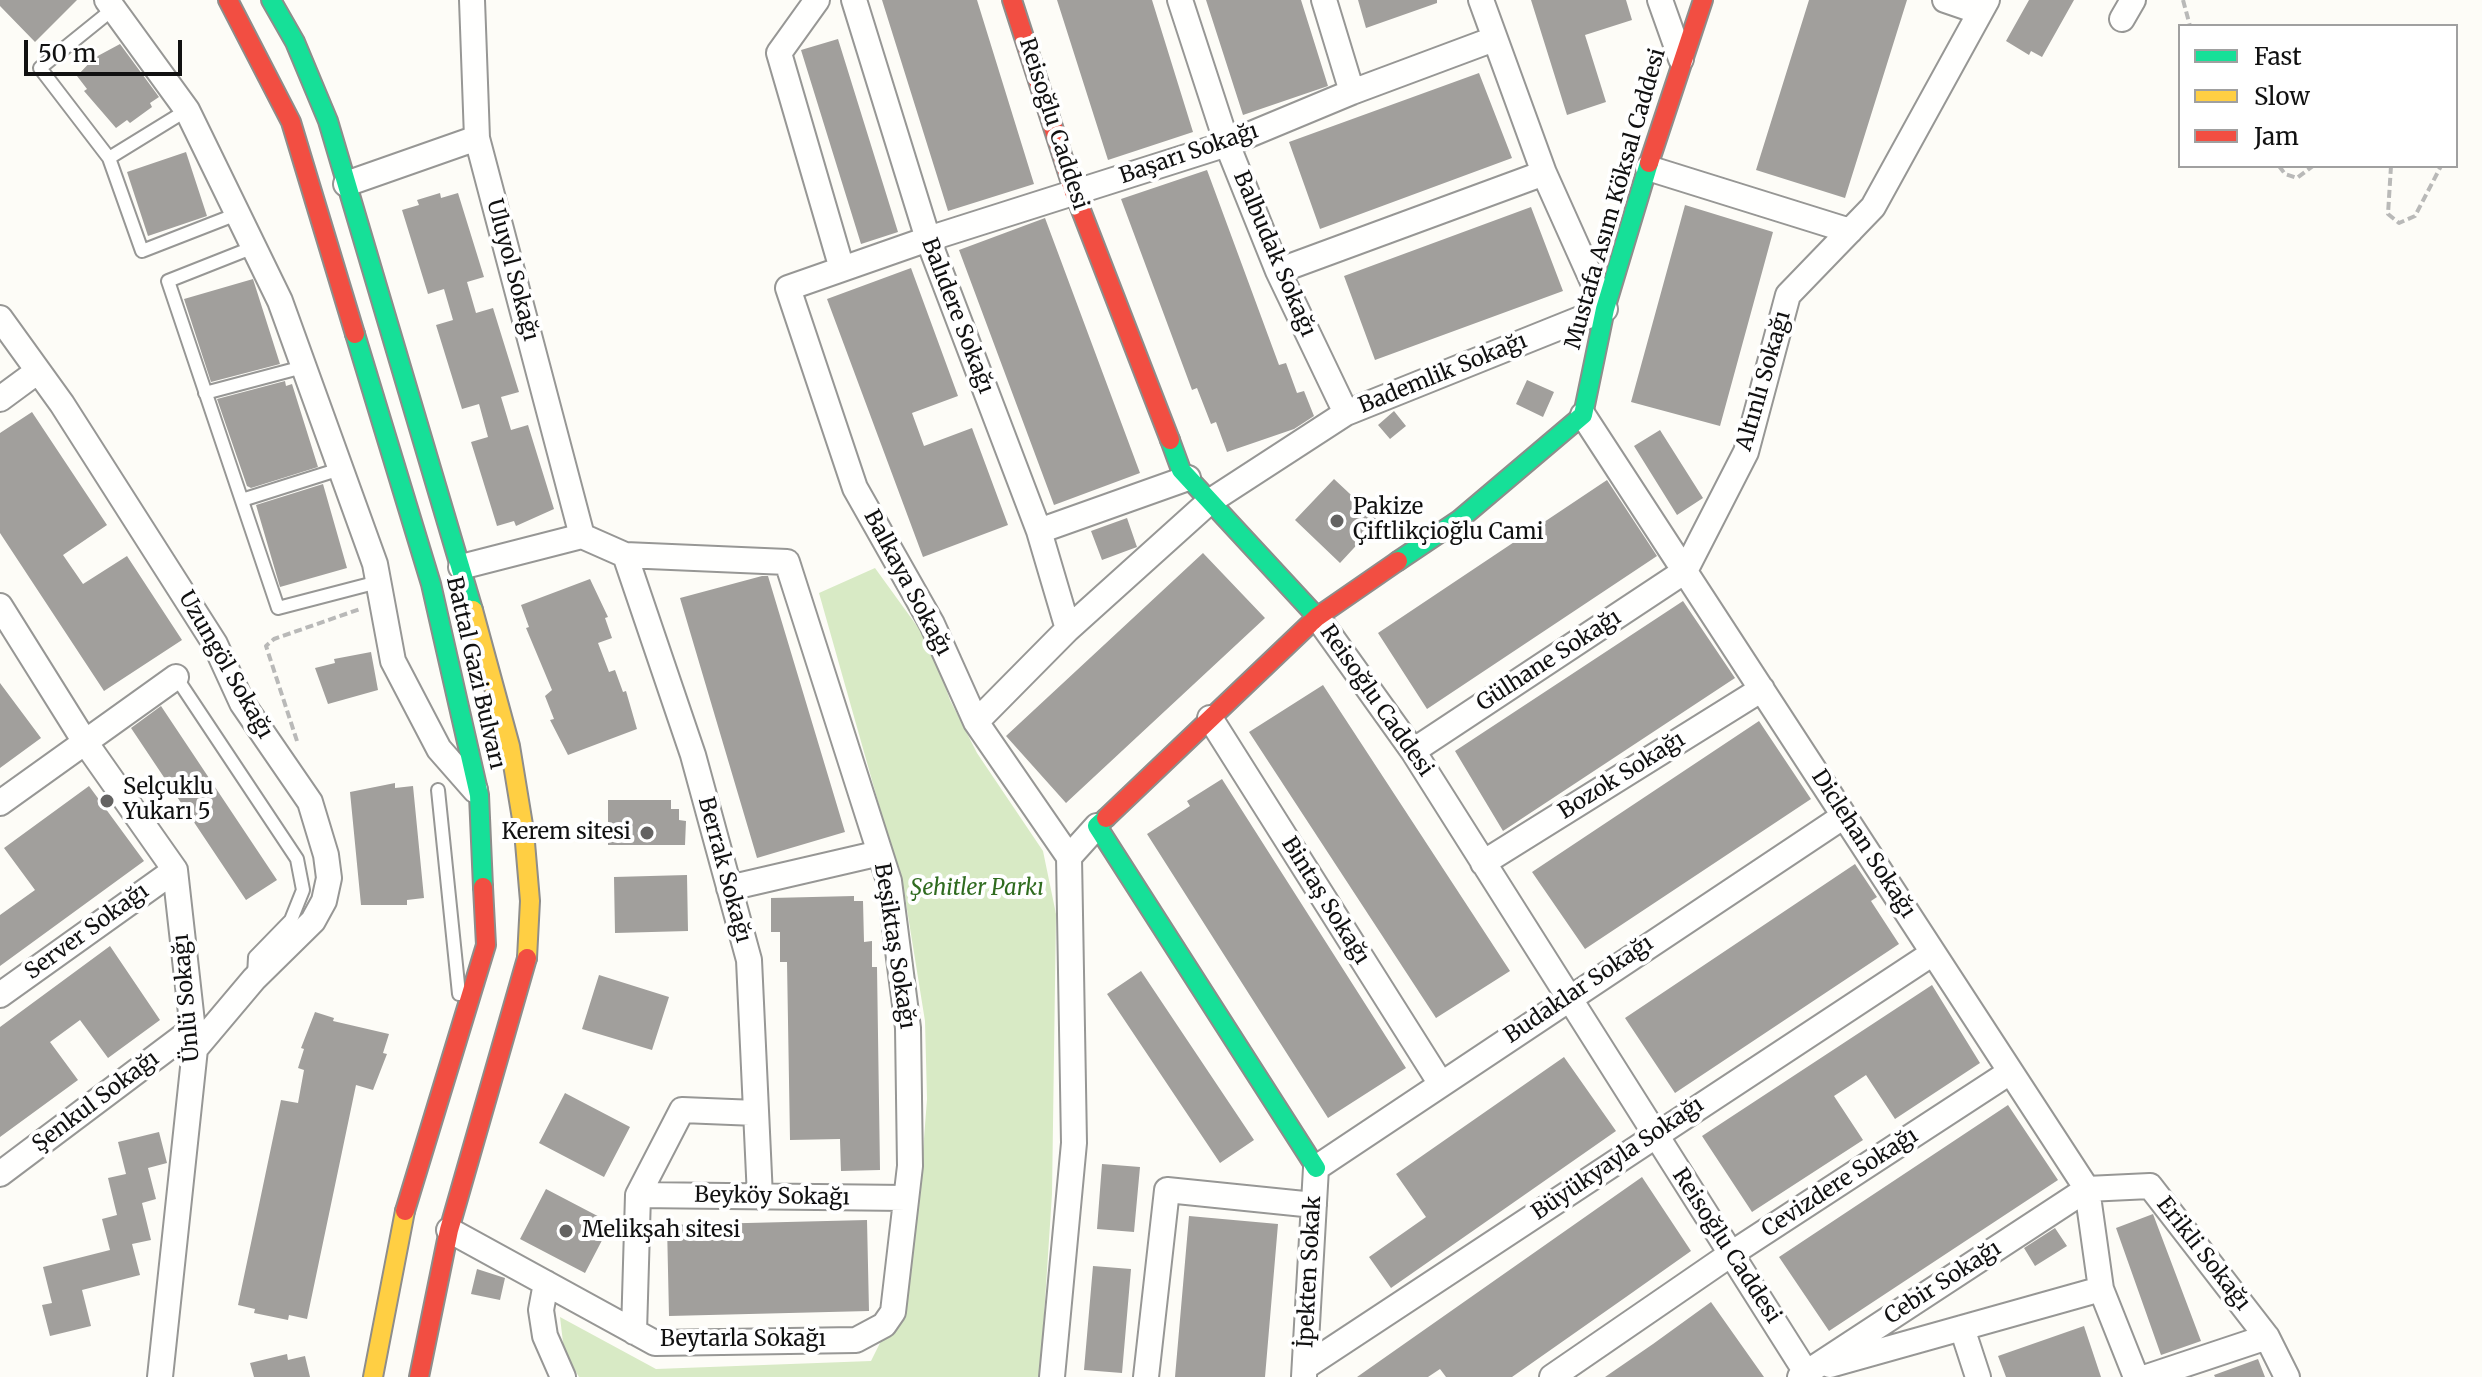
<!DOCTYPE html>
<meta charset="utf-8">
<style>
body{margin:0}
#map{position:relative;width:2482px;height:1377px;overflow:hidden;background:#fdfcf7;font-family:Merriweather,serif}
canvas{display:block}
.legend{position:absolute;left:2178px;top:24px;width:280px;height:144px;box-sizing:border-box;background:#fff;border:2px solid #a0a0a0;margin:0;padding:10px 14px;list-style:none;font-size:24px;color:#111}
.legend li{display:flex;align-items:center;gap:16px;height:40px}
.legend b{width:40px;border:2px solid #a0a0a0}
.scale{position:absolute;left:24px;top:40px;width:158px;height:36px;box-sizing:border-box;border:4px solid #111;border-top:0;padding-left:10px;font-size:24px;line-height:28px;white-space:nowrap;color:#111;-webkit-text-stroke:6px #fff;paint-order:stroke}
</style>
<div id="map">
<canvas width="2482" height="1377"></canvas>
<ul class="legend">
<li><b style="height:10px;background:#16e098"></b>Fast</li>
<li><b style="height:10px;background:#ffcf43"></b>Slow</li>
<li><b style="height:10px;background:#f24e42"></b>Jam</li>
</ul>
<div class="scale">50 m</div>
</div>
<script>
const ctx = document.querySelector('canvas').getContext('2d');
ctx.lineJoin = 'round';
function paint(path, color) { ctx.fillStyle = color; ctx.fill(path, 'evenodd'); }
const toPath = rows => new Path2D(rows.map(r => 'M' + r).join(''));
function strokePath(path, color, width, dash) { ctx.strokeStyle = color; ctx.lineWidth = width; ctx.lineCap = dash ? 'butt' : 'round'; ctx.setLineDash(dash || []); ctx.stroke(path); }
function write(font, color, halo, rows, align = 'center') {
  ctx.font = font + ' Merriweather,serif'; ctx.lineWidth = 8; ctx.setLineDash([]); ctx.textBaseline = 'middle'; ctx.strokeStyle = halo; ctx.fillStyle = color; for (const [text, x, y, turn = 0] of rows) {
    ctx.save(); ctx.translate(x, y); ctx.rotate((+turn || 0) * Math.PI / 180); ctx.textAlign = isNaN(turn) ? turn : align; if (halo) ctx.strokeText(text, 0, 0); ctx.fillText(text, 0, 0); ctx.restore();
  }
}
paint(toPath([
 [875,568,930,644,950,700,977,753,1043,851,1056,914,1052,1194,1040,1377,579,1377,564,1351,560,1317,656,1369,871,1361,885,1333,907,1273,919,1205,927,1099,925,1021,905,897,819,593]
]), '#d8eac5');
paint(toPath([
 [0,0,77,0,35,42,0,6],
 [882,0,977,0,1034,184,948,211],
 [1057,0,1152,0,1193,132,1108,160],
 [1206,0,1301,0,1328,86,1243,115],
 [1358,0,1437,0,1437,3,1366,28],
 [1531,0,1626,0,1632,20,1585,35,1606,102,1567,115],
 [1809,0,1907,0,1845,198,1756,170],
 [2029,0,2074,0,2042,57,2031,51,2029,55,2006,41],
 [838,39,898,232,861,244,801,50],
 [120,44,159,97,150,103,152,107,130,123,127,120,116,128,84,91,87,89,77,76,94,58],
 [1479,73,1512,158,1320,229,1289,142],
 [186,152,207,216,148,236,127,172],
 [1207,170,1279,365,1286,363,1297,393,1304,391,1314,416,1294,429,1227,452,1216,422,1211,424,1197,388,1192,390,1121,199],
 [440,193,441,198,458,193,484,277,467,282,476,313,493,308,519,392,501,397,511,430,528,425,554,509,516,526,514,521,497,526,471,442,488,437,479,404,462,409,436,325,453,320,444,289,428,294,402,210,419,205,417,200],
 [1685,205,1773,232,1720,426,1631,402],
 [1531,207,1563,291,1375,360,1344,276],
 [1045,218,1140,473,1054,505,959,250],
 [911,268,958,396,912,413,924,446,972,428,1008,525,923,557,827,299],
 [253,279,280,364,211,382,184,299],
 [1527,380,1554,392,1543,417,1516,404],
 [285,381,286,386,292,384,318,467,251,488,247,486,217,399],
 [1394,411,1406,426,1390,439,1378,425],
 [32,412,107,525,63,555,83,584,127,556,182,640,104,691,0,533,0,433],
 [1660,430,1703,498,1677,515,1634,446],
 [1334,479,1379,521,1340,563,1295,520],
 [1607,480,1657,556,1427,709,1378,633],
 [323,484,347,568,280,587,256,505],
 [1127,518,1137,547,1102,560,1091,531],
 [1203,553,1265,618,1066,803,1006,736],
 [762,576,768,576,845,832,757,858,680,598],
 [590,579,608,617,605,618,612,638,598,643,609,672,615,670,623,692,626,691,637,729,568,755,550,720,554,719,545,696,552,690,526,628,529,627,521,605],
 [1683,601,1735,678,1503,831,1455,751],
 [371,652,378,690,328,704,315,668,335,663,334,659],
 [0,683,41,738,0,768],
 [1323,685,1510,971,1436,1018,1249,732],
 [161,706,277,880,246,900,131,728],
 [1759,721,1811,799,1585,949,1532,872],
 [1222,779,1406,1068,1328,1118,1147,834,1190,806,1187,801],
 [395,783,395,788,413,786,424,898,407,900,407,905,361,905,350,792],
 [89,786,144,861,0,966,0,915,35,890,4,848],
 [608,800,671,800,671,809,679,809,679,820,686,821,685,845,608,845],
 [1855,864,1877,897,1871,901,1899,944,1675,1093,1625,1018],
 [687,875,688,931,615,933,614,877],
 [854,896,854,901,863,901,864,942,872,941,872,967,877,967,880,1170,841,1171,840,1139,790,1140,787,962,780,962,780,932,771,932,771,898],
 [110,946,160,1020,108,1058,80,1020,50,1042,78,1080,0,1137,0,1027],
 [1141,971,1254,1140,1220,1163,1107,994],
 [599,975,669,997,652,1050,582,1029],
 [1932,985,1980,1063,1895,1119,1866,1075,1851,1085,1834,1096,1863,1140,1752,1212,1702,1136],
 [315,1012,334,1018,333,1021,389,1034,383,1053,387,1054,373,1090,356,1085,307,1319,289,1315,288,1320,254,1313,255,1309,238,1305,281,1100,298,1103,304,1070,298,1068,304,1049,301,1048],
 [1564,1057,1616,1131,1391,1288,1369,1257,1426,1217,1396,1174],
 [565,1093,630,1127,604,1177,539,1143],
 [2008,1105,2058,1180,1829,1331,1779,1257],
 [159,1132,167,1163,148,1168,156,1199,142,1203,151,1240,132,1244,140,1275,82,1290,91,1326,50,1336,42,1305,52,1303,43,1267,110,1250,102,1219,117,1215,108,1178,126,1174,118,1142],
 [1102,1164,1140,1167,1134,1232,1097,1229],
 [1642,1177,1691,1251,1626,1297,1512,1377,1446,1377,1440,1369,1428,1377,1357,1377],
 [546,1189,611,1223,585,1273,520,1239],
 [2153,1214,2201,1341,2161,1355,2116,1228],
 [1189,1216,1278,1224,1265,1377,1175,1377],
 [867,1220,869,1311,669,1316,667,1225],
 [2055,1228,2067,1246,2035,1266,2024,1248],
 [1093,1266,1131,1269,1122,1373,1084,1370],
 [477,1269,505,1278,500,1300,471,1294],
 [1711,1302,1764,1377,1605,1377,1653,1344],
 [2084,1326,2101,1377,2006,1377,1998,1356],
 [287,1354,288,1360,305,1356,310,1377,254,1377,250,1363],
 [2258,1359,2265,1377,2215,1377,2214,1375]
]), '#a19f9c');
const lane = toPath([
 [113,9,40,68,109,158,142,251,237,214],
 [109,158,187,110],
 [254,247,168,281,278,608,378,582],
 [205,393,303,367],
 [242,500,340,469],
 [176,677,297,859,303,890,291,920,255,957,254,976],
 [438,790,459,994]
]);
const street = toPath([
 [107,0,187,110,280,301,375,564,393,661,439,749,475,790],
 [472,0,477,138,582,536],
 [817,0,779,53,842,269],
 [854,0,928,239,1039,531,1068,629],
 [1180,0,1227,144,1278,271,1346,413],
 [1324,0,1352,92],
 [1660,0,1681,59],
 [1945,0,1980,12],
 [2122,19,2133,0],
 [1648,168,1850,231],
 [346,184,477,138],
 [1278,271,1544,173],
 [0,318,62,404,215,644,242,703,310,802,326,855,329,878,324,901,313,921,254,979,195,1049],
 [0,399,38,371],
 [1583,415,2087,1189,2101,1289,2136,1377],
 [1039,531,1188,478],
 [625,555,693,755,749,960,760,1197],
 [0,606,85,742,175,870,195,1049,160,1377],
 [1317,617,1413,751,1809,1377],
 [1210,718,1441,1084],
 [976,722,1068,629,1209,502,1346,413,1605,309,1544,173,1481,0],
 [1413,751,1685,571,1746,452,1788,295,1873,207,1987,0],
 [0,803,176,677],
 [1069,857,976,722,932,624,855,488,788,288,928,239,1227,144,1352,92,1494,39],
 [1483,863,1762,689],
 [729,888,880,853],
 [0,995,175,870],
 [0,1174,193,1029],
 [638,1195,906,1198],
 [449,1230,655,1343,856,1340,884,1325,893,1312,910,1166,908,1028,889,881,787,562,625,555,582,536,461,567],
 [546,1283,541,1310,545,1336,563,1377],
 [1962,1328,1978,1377],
 [634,1332,638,1195,682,1110,756,1113],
 [1830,1365,2101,1289],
 [1305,1367,1933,953],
 [1052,1377,1074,1143,1069,857,1097,826],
 [1146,1377,1167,1190,1314,1205],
 [1304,1377,1316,1168,1844,816],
 [1552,1377,1731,1254,2010,1072],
 [1800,1377,2087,1189,2150,1186,2267,1337,2287,1377],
 [2147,1377,2267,1337]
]);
const fast = toPath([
 [271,0,295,42,328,121,473,610],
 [355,334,431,584,479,795,483,887],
 [1170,440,1181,470,1317,617],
 [1398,561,1459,520,1583,415,1605,309,1649,163],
 [1106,818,1097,826,1316,1168]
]);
const slow = toPath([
 [473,610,510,746,524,831,530,901,527,958],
 [373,1377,405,1211]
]);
const jam = toPath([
 [228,0,291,122,355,334],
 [1012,0,1074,192,1170,440],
 [1649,163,1703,0],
 [1106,818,1317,617,1398,561],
 [405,1211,486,945,483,887],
 [419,1377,449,1230,527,958]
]);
strokePath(lane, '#979795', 16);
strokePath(street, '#979795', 28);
strokePath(fast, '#8e8d8b', 22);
strokePath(slow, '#8e8d8b', 22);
strokePath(jam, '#8e8d8b', 22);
strokePath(toPath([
 [2183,0,2190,26],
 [2279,166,2285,174,2297,178,2313,166],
 [2391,166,2388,214,2399,223,2415,216,2441,166],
 [297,741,266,646,274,639,360,609]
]), '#b9b9b8', 4, [8, 4]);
strokePath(lane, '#fffffe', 12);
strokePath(street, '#fffffe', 24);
strokePath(fast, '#16e098', 18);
strokePath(slow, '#ffcf43', 18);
strokePath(jam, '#f24e42', 18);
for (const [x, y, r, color] of [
 [1337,521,8,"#646362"],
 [107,801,8,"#646362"],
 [647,833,8,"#646362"],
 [566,1231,8,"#646362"]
]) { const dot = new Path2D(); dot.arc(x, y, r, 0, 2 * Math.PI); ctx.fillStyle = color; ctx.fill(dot); strokePath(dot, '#fff', 3); }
write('22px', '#111', '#fff', [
 ["Reisoğlu Caddesi",1053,124,72],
 ["Başarı Sokağı",1189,154,-19],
 ["Mustafa Asım Köksal Caddesi",1616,199,-74],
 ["Balbudak Sokağı",1274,254,67],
 ["Uluyol Sokağı",512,270,75],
 ["Balıdere Sokağı",957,316,69],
 ["Bademlik Sokağı",1443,374,-22],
 ["Altınlı Sokağı",1764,381,-74],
 ["Balkaya Sokağı",907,583,62],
 ["Gülhane Sokağı",1549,661,-33],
 ["Uzungöl Sokağı",225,665,60],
 ["Battal Gazi Bulvarı",475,673,77],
 ["Reisoğlu Caddesi",1376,701,55],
 ["Bozok Sokağı",1622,776,-32],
 ["Diclehan Sokağı",1863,844,57],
 ["Berrak Sokağı",724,870,75],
 ["Bintaş Sokağı",1325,901,58],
 ["Server Sokağı",87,932,-36],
 ["Beşiktaş Sokağı",894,946,81],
 ["Budaklar Sokağı",1579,990,-34],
 ["Ünlü Sokağı",187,998,-95],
 ["Şenkul Sokağı",96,1102,-37],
 ["Büyükyayla Sokağı",1618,1159,-34],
 ["Cevizdere Sokağı",1840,1183,-33],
 ["Beyköy Sokağı",772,1197,1],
 ["Reisoğlu Caddesi",1726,1246,57],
 ["Erikli Sokağı",2203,1254,52],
 ["İpekten Sokak",1310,1272,-87],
 ["Cebir Sokağı",1943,1283,-33],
 ["Beytarla Sokağı",743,1340]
]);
write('22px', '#111', '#fff', [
 ["Pakize",1353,508],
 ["Çiftlikçioğlu Cami",1353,533],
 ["Selçuklu",123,788],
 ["Yukarı 5",123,813],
 ["Kerem sitesi",631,833,"right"],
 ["Melikşah sitesi",582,1231]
], 'left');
write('italic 22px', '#2f6b1f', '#fff', [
 ["Şehitler Parkı",977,889]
]);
</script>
